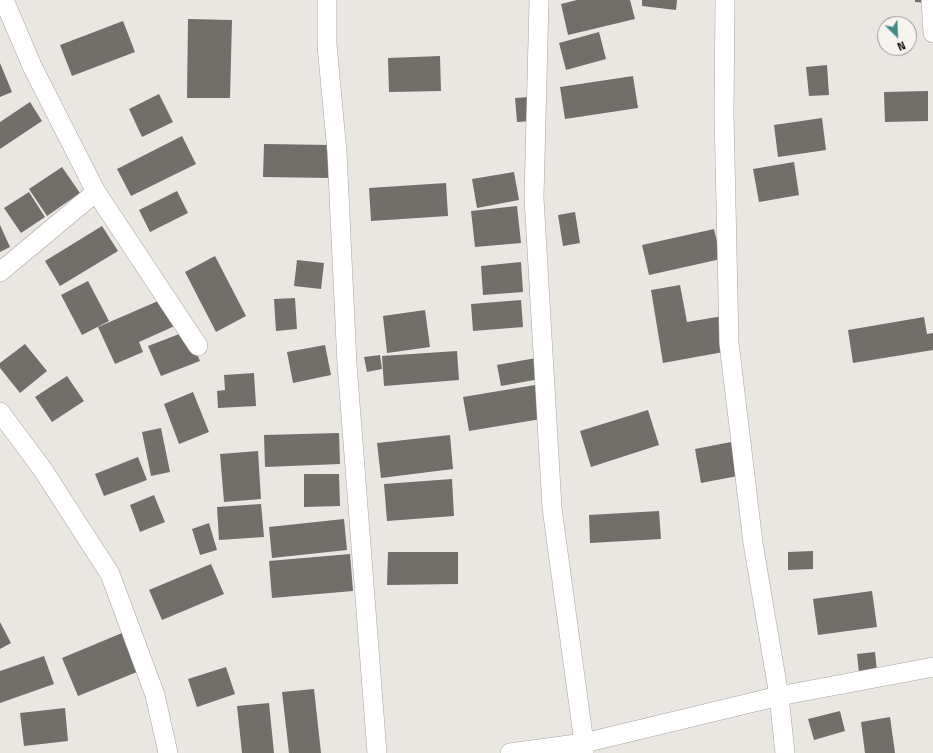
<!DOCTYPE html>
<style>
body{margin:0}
#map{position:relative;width:933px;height:753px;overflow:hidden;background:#eae6e2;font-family:"Titillium Web",sans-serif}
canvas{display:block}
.north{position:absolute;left:877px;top:16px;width:40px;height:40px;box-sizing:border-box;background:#f7f3ef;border:1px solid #9a9794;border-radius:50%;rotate:156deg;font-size:11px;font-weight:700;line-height:16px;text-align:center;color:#0f0d0c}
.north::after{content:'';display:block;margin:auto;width:14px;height:18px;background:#448b87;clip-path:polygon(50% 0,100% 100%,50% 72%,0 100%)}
</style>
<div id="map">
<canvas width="933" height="753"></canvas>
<div class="north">N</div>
</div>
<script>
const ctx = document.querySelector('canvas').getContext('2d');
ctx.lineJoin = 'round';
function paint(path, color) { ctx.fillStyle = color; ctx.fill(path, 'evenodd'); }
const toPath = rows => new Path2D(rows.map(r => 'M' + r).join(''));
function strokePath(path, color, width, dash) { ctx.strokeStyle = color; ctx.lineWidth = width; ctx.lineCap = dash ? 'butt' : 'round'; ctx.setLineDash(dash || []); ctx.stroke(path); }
paint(toPath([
 [577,0,630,0,635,19,568,35,561,4],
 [642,0,677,0,676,10,642,6],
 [915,0,929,0,929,3,915,2],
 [188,19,232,20,230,98,187,98],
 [123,21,135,52,72,76,60,45],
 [599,32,606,59,566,70,559,43],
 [440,56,441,91,389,92,388,58],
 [0,63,12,92,0,97],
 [827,65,829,95,809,96,806,67],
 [633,76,638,108,565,119,560,87],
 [928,91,928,121,885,122,884,92],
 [159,94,173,122,142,137,129,109],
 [529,97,531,121,517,122,515,98],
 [30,102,42,121,0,149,0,122],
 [822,118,826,150,778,157,774,125],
 [182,136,196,164,131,196,117,169],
 [264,144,332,145,331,178,263,177],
 [794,162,799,195,759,202,753,169],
 [62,167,80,193,47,216,29,189],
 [514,172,519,200,477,208,472,179],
 [446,183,448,216,371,221,369,188],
 [177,191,188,213,150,232,139,210],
 [29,192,45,217,21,233,4,208],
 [517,206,521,243,475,247,471,211],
 [575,212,580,243,563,246,558,215],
 [0,225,10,247,0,252],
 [102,226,118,251,60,286,45,261],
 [714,229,721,259,649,275,642,245],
 [215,256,246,316,216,332,185,272],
 [297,260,324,263,321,289,294,286],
 [521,262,523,292,483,295,481,266],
 [88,281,109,321,82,335,61,295],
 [680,285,687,322,723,316,729,351,663,363,651,290],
 [165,298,177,325,139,342,143,352,115,364,98,327],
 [295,298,297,329,276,331,274,299],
 [521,300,523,327,473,331,471,304],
 [425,310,430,347,387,353,383,316],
 [924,317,927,334,933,333,933,350,853,363,848,330],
 [187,331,200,361,161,376,148,346],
 [25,344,47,371,20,393,0,368,0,363],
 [325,345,331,375,293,383,287,352],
 [457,351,459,380,384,386,382,356],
 [380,355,382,369,367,372,364,357],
 [536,358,540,379,501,386,497,365],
 [254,373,256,406,218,408,217,391,225,390,224,375],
 [67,376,84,401,52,422,35,397],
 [535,385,541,419,469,431,463,397],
 [193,392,209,432,179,444,164,404],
 [648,410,659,445,591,467,580,431],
 [161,428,170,472,151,476,142,432],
 [339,433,340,464,265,467,264,435],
 [450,435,453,469,381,478,377,443],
 [736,441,743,475,701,483,695,449],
 [258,451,261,499,224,502,220,454],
 [138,457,147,480,104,496,95,474],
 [304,474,339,474,340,506,304,507],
 [452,479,454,516,387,521,384,484],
 [154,495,165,522,140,532,130,505],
 [261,504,264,537,219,540,217,507],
 [659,511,661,539,590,543,589,515],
 [344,519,347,550,272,558,269,527],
 [209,523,217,550,200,555,192,529],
 [813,551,813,569,788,570,788,552],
 [388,552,458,552,458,584,387,585],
 [350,554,353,591,272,598,269,561],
 [211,564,224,594,162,620,149,590],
 [872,591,877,627,818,635,813,599],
 [0,622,11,643,0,649],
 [122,633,137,672,78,696,62,658],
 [875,652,877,671,859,673,857,654],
 [44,656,54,684,0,703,0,671],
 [226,667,235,694,197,707,188,679],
 [314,689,321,753,289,753,282,692],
 [269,703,274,753,242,753,237,706],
 [65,708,68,741,24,746,20,713],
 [840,711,845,731,814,740,808,719],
 [890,717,895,753,865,753,861,722]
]), '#726f6b');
const minor = toPath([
 [4,0,32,66,96,192,198,346],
 [327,0,327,45,337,152,347,364,377,753],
 [539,0,534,198,552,508,584,743,584,753],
 [725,0,724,113,729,343,753,543,779,696,785,753],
 [931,0,933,33],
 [0,272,96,192],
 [0,412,43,470,110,574,155,695,168,753],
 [510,753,584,743,779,696,933,667]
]);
strokePath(minor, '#a8a4a1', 20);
strokePath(minor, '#fff', 19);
</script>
